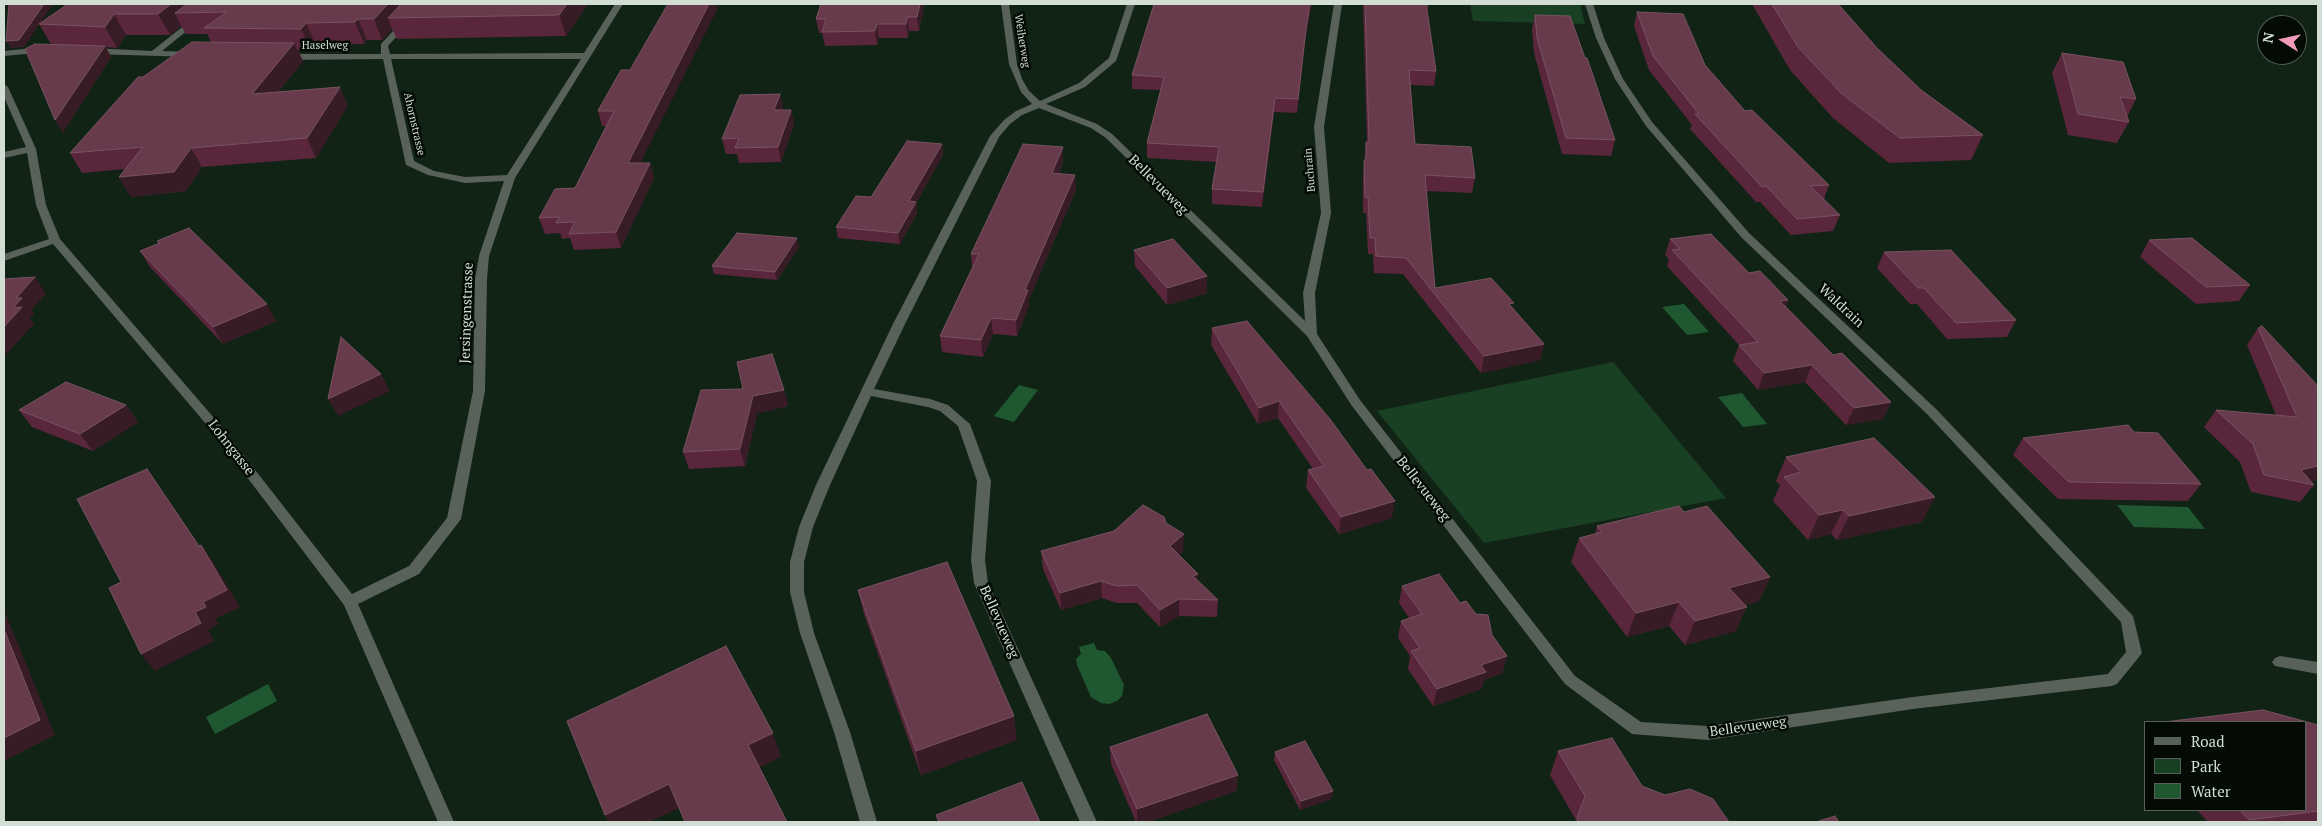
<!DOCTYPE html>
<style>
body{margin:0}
#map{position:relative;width:2322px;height:826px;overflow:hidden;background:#112315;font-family:"PT Serif",serif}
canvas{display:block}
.frame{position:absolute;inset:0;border:5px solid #d2ded4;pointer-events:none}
.legend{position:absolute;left:2144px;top:721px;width:162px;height:90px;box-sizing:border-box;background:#040b05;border:1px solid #565f58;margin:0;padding:6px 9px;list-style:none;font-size:15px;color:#d2ded4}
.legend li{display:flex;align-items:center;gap:10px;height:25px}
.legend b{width:25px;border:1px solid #565f58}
.north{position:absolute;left:2257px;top:15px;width:50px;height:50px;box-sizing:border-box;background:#040b05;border:1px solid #565f58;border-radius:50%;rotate:280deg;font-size:14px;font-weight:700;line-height:20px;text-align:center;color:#d2ded4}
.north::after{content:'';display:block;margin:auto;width:18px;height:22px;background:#ef9ab8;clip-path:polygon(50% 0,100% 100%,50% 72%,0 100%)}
</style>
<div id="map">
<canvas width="2322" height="826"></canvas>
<div class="frame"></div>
<ul class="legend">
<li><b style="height:6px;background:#59625a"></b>Road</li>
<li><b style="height:14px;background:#1a4024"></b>Park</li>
<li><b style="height:14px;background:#1f5830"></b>Water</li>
</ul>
<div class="north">N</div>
</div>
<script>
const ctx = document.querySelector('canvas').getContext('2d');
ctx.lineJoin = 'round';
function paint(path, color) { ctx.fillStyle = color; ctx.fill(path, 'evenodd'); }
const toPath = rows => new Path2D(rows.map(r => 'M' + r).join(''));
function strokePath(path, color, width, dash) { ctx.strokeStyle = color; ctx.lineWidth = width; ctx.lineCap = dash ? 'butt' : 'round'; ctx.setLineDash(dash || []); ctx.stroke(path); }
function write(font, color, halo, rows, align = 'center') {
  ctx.font = font + ' "PT Serif",serif'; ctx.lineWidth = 5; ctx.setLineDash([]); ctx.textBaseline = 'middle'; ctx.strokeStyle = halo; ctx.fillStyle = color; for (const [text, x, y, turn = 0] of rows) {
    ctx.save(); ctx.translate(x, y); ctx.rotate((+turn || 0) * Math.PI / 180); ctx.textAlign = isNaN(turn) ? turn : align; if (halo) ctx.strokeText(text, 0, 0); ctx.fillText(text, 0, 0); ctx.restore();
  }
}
paint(toPath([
 [1470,4,1580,4,1585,24,1473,21],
 [1613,362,1726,498,1484,543,1377,411]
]), '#1a4024');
paint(toPath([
 [1684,304,1709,332,1687,335,1662,307],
 [1019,385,1038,390,1014,422,994,416],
 [1742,393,1767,424,1743,427,1718,397],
 [2117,505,2188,507,2205,529,2134,527],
 [1094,643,1097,650,1105,651,1111,658,1124,685,1122,696,1117,701,1109,704,1101,703,1091,697,1077,665,1076,659,1081,654,1079,647],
 [268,684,277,701,215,734,206,717]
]), '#1f5830');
paint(toPath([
 [211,4,220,4,162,51,191,52,195,55,194,57,91,54,87,51,91,48,152,51,211,4],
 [418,4,426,4,388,46,390,54,584,53,615,4,623,4,515,178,489,256,487,279,485,391,461,519,419,574,358,604,454,822,438,822,344,605,212,431,53,244,4,261,4,254,49,239,36,205,27,153,4,158,4,152,26,147,4,97,4,84,8,87,36,149,46,205,60,239,220,425,352,594,409,566,447,518,473,391,475,279,479,256,504,181,465,183,428,175,406,165,383,59,283,60,279,57,283,54,381,54,381,44,418,4],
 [391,59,581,59,507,175,465,177,434,171,414,161,391,59],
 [1001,4,1009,4,1017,64,1022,79,1029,91,1040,101,1079,83,1109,58,1127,4,1135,4,1116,61,1085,87,1046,104,1097,124,1112,134,1305,321,1303,293,1321,213,1314,127,1334,4,1342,4,1324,127,1331,213,1315,293,1317,334,1360,400,1575,676,1641,722,1708,726,1913,697,2108,674,2126,652,2121,622,1928,415,1741,237,1646,126,1615,79,1596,38,1585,4,1593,4,1604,38,1623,79,1652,122,1749,233,1936,409,2133,616,2142,653,2139,657,2117,684,2112,686,1913,709,1708,740,1632,734,1565,684,1352,406,1307,336,1106,138,1091,128,1039,108,1022,115,1010,124,999,137,905,324,874,389,930,399,948,405,970,424,991,481,985,560,988,583,1097,822,1080,822,974,583,971,560,977,481,958,426,940,411,928,407,871,396,830,485,813,527,804,562,804,592,814,633,850,732,877,822,860,822,834,732,800,633,790,592,790,562,799,527,816,485,893,324,990,136,1004,120,1016,111,1032,104,1021,92,1009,64,1001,4],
 [44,47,47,48,47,52,4,56,4,51,44,47],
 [2280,656,2318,662,2318,674,2275,666,2272,662,2275,658,2280,656]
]), '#59625a');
paint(toPath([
 [68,4,588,4,566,36,397,39,392,29,382,40,367,40,364,44,316,45,311,50,298,50,303,61,278,92,348,105,316,158,202,167,186,191,131,197,119,177,125,169,82,173,70,153,143,77,211,42,207,34,186,34,181,26,170,35,126,35,117,48,106,47,111,57,63,132,55,120,51,44,39,24],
 [668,4,716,4,717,9,640,163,650,163,654,178,621,248,574,250,570,238,562,239,560,233,545,234,539,218,575,188,606,126,602,126,598,111,630,70],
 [821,4,924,4,919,31,909,31,908,38,879,38,877,45,825,46,822,33,819,33,816,19],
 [1363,4,1427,4,1427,10,1436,71,1434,86,1410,85,1415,144,1475,178,1472,193,1426,191,1435,288,1513,308,1544,344,1540,360,1481,373,1403,274,1374,273,1373,254,1368,254,1366,213,1363,213,1363,176,1366,142,1367,142],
 [1752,4,1838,4,1877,48,1921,90,1983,135,1971,160,1889,163,1833,118,1790,70],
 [1637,12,1705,65,1745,111,1829,185,1824,199,1840,215,1833,231,1791,235,1760,202,1756,202,1690,129,1692,125,1649,70,1634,26],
 [1535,15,1585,58,1615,140,1611,156,1562,154,1534,53,1532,29],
 [1305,42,1297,113,1274,112,1262,207,1212,204,1212,189,1217,162,1147,158,1147,143,1161,90,1132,89,1132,75],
 [2062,53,2136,99,2127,117,2129,122,2117,143,2068,135,2052,73],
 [780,94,783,110,791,110,794,124,781,162,739,163,737,154,726,154,722,139],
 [942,144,943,155,916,203,917,213,900,244,838,238,836,227,871,197],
 [1063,162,1059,173,1076,190,1029,299,1029,306,1017,336,993,334,983,357,942,352,940,336,972,268,971,254],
 [1670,239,1749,273,1788,300,1786,307,1833,355,1891,402,1883,419,1846,425,1805,382,1758,390,1733,361,1739,345,1667,266,1669,259,1665,255],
 [2149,240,2250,285,2239,301,2196,304,2140,257],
 [157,241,276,321,223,344,150,267,140,251,159,244],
 [799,247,777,280,714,274,712,266],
 [1134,250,1207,276,1207,293,1167,305,1135,266],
 [1884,252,2016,320,2007,337,1947,339,1917,304,1910,304,1877,268],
 [1212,328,1392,518,1339,534,1306,488,1308,470,1313,469,1278,418,1258,424,1211,345],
 [2258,328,2318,386,2311,482,2314,485,2300,502,2251,492,2240,462,2204,427,2216,410,2276,415,2247,345],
 [784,390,788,406,757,413,745,466,689,469,683,452],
 [126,405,138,422,93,451,32,427,19,410],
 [2134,432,2201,484,2188,501,2058,499,2013,455,2023,438],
 [1786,457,1922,522,1837,540,1831,534,1808,540,1773,501,1780,485,1776,481],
 [1684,512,1770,577,1759,601,1745,605,1736,631,1685,645,1669,626,1627,637,1571,562,1579,538,1595,534,1597,526],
 [1166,523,1183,551,1179,555,1198,574,1197,580,1218,600,1217,617,1179,616,1160,627,1137,603,1117,603,1102,598,1061,610,1043,569,1041,551],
 [1402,586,1460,603,1492,635,1507,656,1502,673,1484,680,1481,689,1433,706,1408,669,1410,656,1398,638,1401,621,1410,619,1399,603],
 [858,590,1017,740,921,775,864,614],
 [2318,725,2318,822,2208,822,2197,810,2306,810],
 [1110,747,1238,775,1236,791,1148,822,1136,822,1111,764],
 [1558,751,1642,786,1729,822,1575,822,1576,820,1550,775],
 [1275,752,1333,791,1331,799,1300,810,1274,760]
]), '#5a263b');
paint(toPath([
 [44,4,53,4,24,47,11,48,6,41],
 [171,4,208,4,175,13,181,26,170,35,158,14],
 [388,4,416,4,388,18,392,29,382,40,374,19],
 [567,4,588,4,566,36,559,15],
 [709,4,716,4,717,9,632,179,628,163],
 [920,4,924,4,919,31,917,17],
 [1310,4,1312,4,1305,42,1297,113,1306,29],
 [114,14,126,35,117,48,105,27],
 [907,17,909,31,908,38,906,24],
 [358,19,367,40,364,44,355,22],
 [306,23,316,45,311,50,301,29],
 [877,24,879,38,877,45,875,31],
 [294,43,303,61,262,112,252,94],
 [105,46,111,57,63,132,55,120],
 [340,87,348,105,316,158,307,138],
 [780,94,783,109,777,125,774,110],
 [1275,98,1274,112,1262,207,1263,192],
 [791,110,794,124,781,162,778,147],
 [942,144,943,155,916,203,917,213,900,244,898,233,909,201],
 [1063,147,1063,162,1052,188,1052,173],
 [191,148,202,167,186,191,131,197,119,177],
 [650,163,654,178,621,248,616,232],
 [1075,175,1076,190,1029,299,1029,306,1017,336,1016,320,1025,290],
 [797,238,799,247,777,280,775,272],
 [1207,276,1207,293,1167,305,1167,288],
 [35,277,46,294,31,310,34,314,30,318,34,324,4,356,4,327,13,308,16,298],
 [1788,300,1782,316,1780,301],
 [267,304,276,321,223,344,213,327],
 [991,318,993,334,983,357,981,340],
 [1544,344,1540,360,1481,373,1484,356],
 [1812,365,1805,382,1758,390,1764,373],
 [381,374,390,391,338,416,328,399],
 [784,390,788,406,757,413,745,466,740,449,753,396],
 [1279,401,1278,418,1258,424,1259,408],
 [1891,402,1883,419,1846,425,1854,408],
 [126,405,138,422,93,451,80,434],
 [2318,466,2318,480,2305,483,2301,470],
 [1935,497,1922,522,1837,540,1849,516],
 [1395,501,1392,518,1339,534,1341,517],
 [1843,510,1831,534,1808,540,1819,515],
 [1184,534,1183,551,1170,564,1170,546],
 [201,545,213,562,240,607,215,619,219,624,208,630,214,641,155,671,141,654,195,612,203,602],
 [1198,574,1197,591,1193,576],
 [1770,577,1759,601,1719,612,1729,588],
 [1101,581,1102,598,1061,610,1060,593],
 [1179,599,1179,616,1160,627,1160,610],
 [1679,602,1669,626,1627,637,1636,613],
 [1747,607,1736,631,1685,645,1695,621],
 [4,610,55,735,4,761],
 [1507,656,1502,673,1484,680,1481,689,1433,706,1437,689,1481,665],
 [1014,716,1017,740,921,775,916,751],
 [773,733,781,757,756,769,748,745],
 [1238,775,1236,791,1148,822,1137,822,1137,809],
 [669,784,679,808,649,822,609,822,605,815],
 [1333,791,1331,799,1300,810,1301,801]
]), '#371c25');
const building = toPath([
 [9,4,44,4,19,40,6,41,9,4],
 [68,4,171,4,158,14,114,14,105,27,39,24,68,4],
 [187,4,388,4,374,19,358,19,355,22,306,23,301,29,204,28,227,12,175,13,187,4],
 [401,4,567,4,559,15,388,18,401,4],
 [668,4,709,4,628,163,650,163,616,232,569,234,575,222,556,223,559,217,539,218,555,189,575,188,614,111,598,111,600,107,621,70,630,70,668,4],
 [821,4,920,4,917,17,907,17,906,24,877,24,875,31,822,32,826,19,816,19,821,4],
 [1154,4,1310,4,1306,29,1298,99,1275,98,1263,192,1212,189,1219,147,1147,143,1164,77,1132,75,1154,4],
 [1365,4,1427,4,1427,10,1436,71,1409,70,1415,144,1471,147,1475,178,1425,175,1435,288,1491,278,1514,303,1509,304,1544,344,1484,356,1406,258,1376,256,1375,238,1370,238,1368,197,1365,197,1364,160,1366,160,1366,142,1369,142,1365,4],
 [1772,4,1838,4,1877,48,1921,90,1983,135,1900,138,1842,94,1798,47,1772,4],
 [1637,12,1683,14,1705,65,1745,111,1752,110,1829,185,1810,186,1840,215,1797,219,1766,186,1762,187,1695,114,1699,114,1653,56,1637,12],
 [1535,15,1570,16,1585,58,1587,58,1615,140,1566,138,1537,38,1535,15],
 [192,42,294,43,252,94,340,87,307,138,191,148,174,172,119,177,143,147,70,153,138,77,143,77,192,42],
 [35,44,105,46,55,120,25,49,35,44],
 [2062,53,2123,62,2136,99,2120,97,2129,122,2078,114,2062,53],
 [780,94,774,110,791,110,778,147,735,148,739,138,722,139,740,95,780,94],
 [907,141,942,144,909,201,916,202,898,233,836,227,856,196,871,197,907,141],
 [1023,144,1063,147,1052,173,1075,175,1025,290,1028,290,1016,320,991,318,981,340,940,336,979,254,971,254,1023,144],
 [189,228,267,304,213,327,140,251,160,243,157,241,189,228],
 [737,233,797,238,775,272,712,266,737,233],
 [1711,234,1749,273,1760,271,1788,300,1780,301,1833,355,1842,353,1891,402,1854,408,1812,365,1764,373,1739,345,1758,342,1672,250,1680,249,1670,239,1711,234],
 [2192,238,2250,285,2206,287,2149,240,2192,238],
 [1173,239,1207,276,1167,288,1134,250,1173,239],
 [1951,250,2016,320,1956,323,1924,288,1918,288,1884,252,1951,250],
 [35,277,16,298,22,298,13,308,22,307,4,327,4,279,35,277],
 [1247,321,1330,419,1367,470,1371,469,1395,501,1341,517,1308,470,1324,466,1279,401,1259,408,1212,328,1247,321],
 [2262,326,2318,386,2318,466,2301,470,2314,485,2264,475,2253,444,2216,410,2297,417,2258,328,2262,326],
 [341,337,381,374,328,399,341,337],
 [772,354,784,390,753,396,740,449,683,452,701,390,743,389,737,362,772,354],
 [66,382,126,405,80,434,19,410,66,382],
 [2128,425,2134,432,2158,433,2201,484,2069,482,2023,438,2128,425],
 [1874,438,1935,497,1849,516,1843,510,1819,515,1784,477,1801,472,1786,457,1874,438],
 [147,469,199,546,201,545,227,590,203,602,206,607,195,612,201,623,141,654,109,588,121,582,77,499,147,469],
 [1143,505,1164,517,1166,523,1184,534,1170,546,1198,574,1193,576,1218,600,1179,599,1160,610,1137,585,1117,586,1101,581,1060,593,1041,551,1114,531,1143,505],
 [1679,506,1684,512,1707,506,1770,577,1729,588,1747,607,1695,621,1679,602,1636,613,1579,538,1602,532,1597,526,1679,506],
 [947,562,1014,716,916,751,858,590,947,562],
 [1439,574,1460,603,1466,601,1476,614,1488,615,1492,635,1507,656,1481,665,1486,672,1437,689,1411,651,1420,648,1401,621,1422,614,1402,586,1439,574],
 [4,629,40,720,4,738,4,629],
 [726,646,773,733,748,745,787,822,685,822,669,784,605,815,567,721,726,646],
 [2263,710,2318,725,2318,811,2249,820,2240,810,2306,810,2306,722,2164,722,2263,710],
 [1207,714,1238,775,1137,809,1110,747,1207,714],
 [1612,738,1642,786,1665,795,1690,789,1713,799,1729,822,1579,822,1577,818,1585,796,1558,751,1612,738],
 [1305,741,1333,791,1301,801,1275,752,1305,741],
 [1022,782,1040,822,939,822,936,815,1022,782],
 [1835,816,1839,822,1816,822,1835,816]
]);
paint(building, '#673a4c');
strokePath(building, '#785361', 1);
write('11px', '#d2ded4', '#040b05', [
 ["Weiherweg",1022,41,81],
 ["Haselweg",325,46],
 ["Ahornstrasse",414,124,77],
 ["Buchrain",1310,170,-95]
]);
write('14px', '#d2ded4', '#040b05', [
 ["Bellevueweg",1158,185,45],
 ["Waldrain",1841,306,43],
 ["Jersingenstrasse",467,313,-88],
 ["Lohngasse",231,448,52],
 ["Bellevueweg",1423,489,52],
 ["Bellevueweg",999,622,66],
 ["Bellevueweg",1748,727,-8]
]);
</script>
